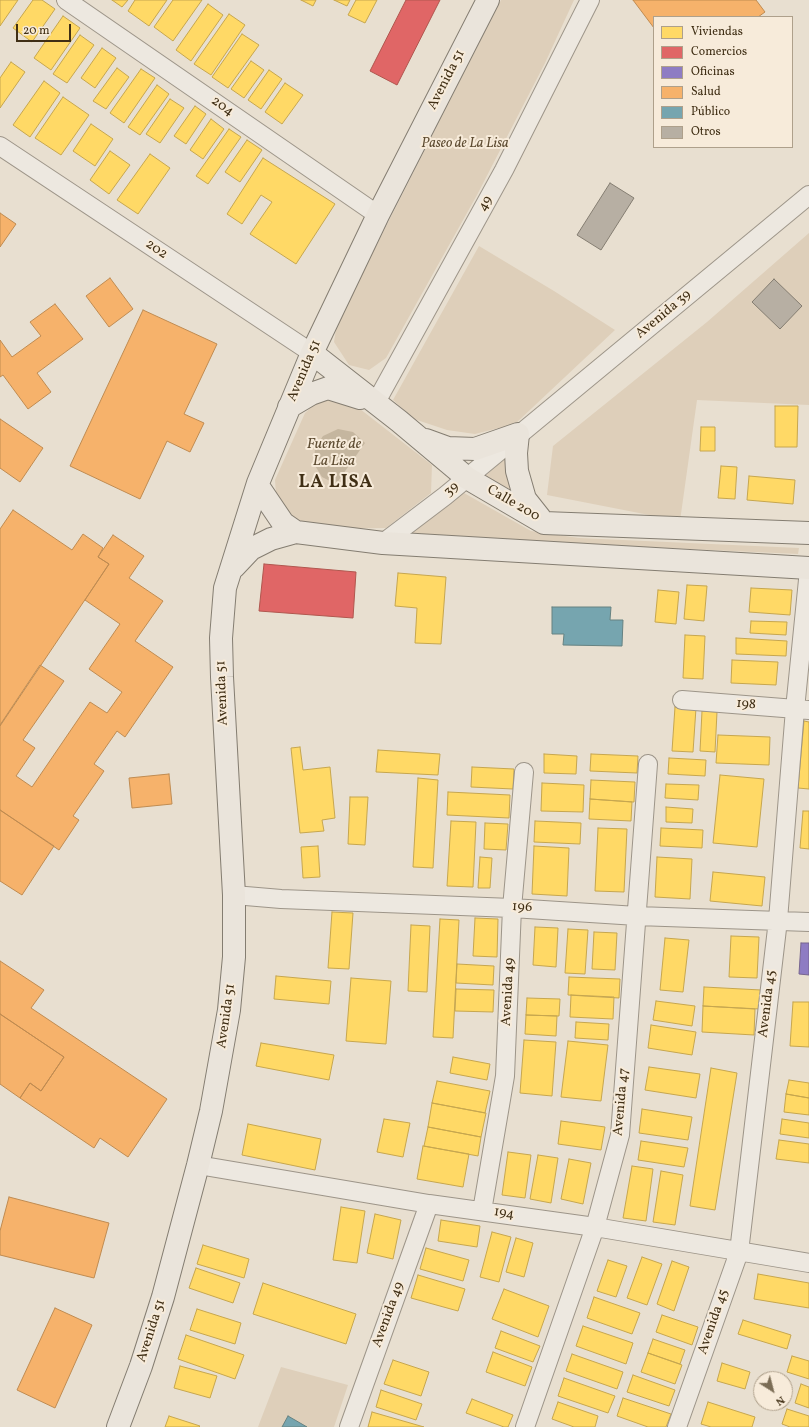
<!DOCTYPE html>
<meta charset="utf-8">
<style>
body{margin:0}
#map{position:relative;width:809px;height:1427px;overflow:hidden;background:#e8dfd0;font-family:Vollkorn,serif}
canvas{display:block}
.legend{position:absolute;left:653px;top:16px;width:140px;height:132px;box-sizing:border-box;background:#f7ebda;border:1px solid #aea08b;margin:0;padding:5px 7px;list-style:none;font-size:12px;color:#402f15}
.legend li{display:flex;align-items:center;gap:8px;height:20px}
.legend b{width:20px;border:1px solid #aea08b}
.north{position:absolute;left:753px;top:1371px;width:40px;height:40px;box-sizing:border-box;background:#f7ebda;border:1px solid #aea08b;border-radius:50%;rotate:144deg;font-size:11px;font-weight:700;line-height:16px;text-align:center;color:#402f15}
.north::after{content:'';display:block;margin:auto;width:14px;height:18px;background:#7b6d56;clip-path:polygon(50% 0,100% 100%,50% 72%,0 100%)}
.scale{position:absolute;left:16px;top:24px;width:55px;height:18px;box-sizing:border-box;border:2px solid #402f15;border-top:0;padding-left:5px;font-size:12px;line-height:14px;white-space:nowrap;color:#402f15;-webkit-text-stroke:3px #f7ebda;paint-order:stroke}
</style>
<div id="map">
<canvas width="809" height="1427"></canvas>
<ul class="legend">
<li><b style="height:11px;background:#ffd966"></b>Viviendas</li>
<li><b style="height:11px;background:#e06666"></b>Comercios</li>
<li><b style="height:11px;background:#8e7cc3"></b>Oficinas</li>
<li><b style="height:11px;background:#f6b26b"></b>Salud</li>
<li><b style="height:11px;background:#76a5af"></b>Público</li>
<li><b style="height:11px;background:#b7afa3"></b>Otros</li>
</ul>
<div class="north">N</div>
<div class="scale">20 m</div>
</div>
<script>
const ctx = document.querySelector('canvas').getContext('2d');
ctx.lineJoin = 'round';
function paint(path, color) { ctx.fillStyle = color; ctx.fill(path, 'evenodd'); }
const toPath = rows => new Path2D(rows.map(r => 'M' + r).join(''));
function strokePath(path, color, width, dash) { ctx.strokeStyle = color; ctx.lineWidth = width; ctx.lineCap = dash ? 'butt' : 'round'; ctx.setLineDash(dash || []); ctx.stroke(path); }
function write(font, color, halo, rows, align = 'center') {
  ctx.font = font + ' Vollkorn,serif'; ctx.lineWidth = 4; ctx.setLineDash([]); ctx.textBaseline = 'middle'; ctx.strokeStyle = halo; ctx.fillStyle = color; for (const [text, x, y, turn = 0] of rows) {
    ctx.save(); ctx.translate(x, y); ctx.rotate((+turn || 0) * Math.PI / 180); ctx.textAlign = isNaN(turn) ? turn : align; if (halo) ctx.strokeText(text, 0, 0); ctx.fillText(text, 0, 0); ctx.restore();
  }
}
paint(toPath([
 [501,0,574,0,545,63,477,195,386,358,369,370,349,365,334,342,337,323],
 [809,233,809,405,697,400,680,521,547,495,553,446,707,322],
 [479,246,554,291,615,330,515,424,475,434,447,430,414,419,393,400],
 [331,397,351,402,432,465,431,493,386,528,306,529,296,522,276,494,275,480,305,413,318,401],
 [507,456,518,493,484,477],
 [464,493,531,531,579,538,799,548,798,554,404,536],
 [281,1367,348,1385,334,1427,258,1427]
]), '#decfba');
paint(toPath([
 [338,429,353,432,365,443,336,484,322,477,314,464,315,448,323,436]
]), '#c5b69f');
const homes = toPath([
 [0,0,18,0,0,26,0,0],
 [33,0,42,0,55,9,32,42,13,28,33,0],
 [112,0,128,0,122,7,112,0],
 [135,0,167,0,149,26,128,11,135,0],
 [173,0,202,0,173,41,154,27,173,0],
 [301,0,316,0,313,6,301,0],
 [334,0,350,0,347,6,334,0],
 [356,0,377,0,365,23,348,15,356,0],
 [208,4,223,15,191,61,176,50,208,4],
 [229,14,245,25,211,75,194,64,229,14],
 [63,16,80,28,51,70,34,58,63,16],
 [242,34,259,45,228,88,212,77,242,34],
 [80,35,94,45,67,83,53,74,80,35],
 [102,48,116,58,95,88,81,78,102,48],
 [251,61,264,70,244,98,231,89,251,61],
 [11,62,25,72,0,108,0,78,11,62],
 [117,68,129,77,106,109,93,101,117,68],
 [141,69,155,78,124,123,110,113,141,69],
 [269,70,282,79,261,109,248,100,269,70],
 [44,81,60,93,30,137,13,125,44,81],
 [285,83,303,95,282,124,265,112,285,83],
 [157,85,169,94,140,135,128,127,157,85],
 [63,97,89,115,61,155,35,138,63,97],
 [170,99,184,108,160,143,146,134,170,99],
 [195,106,206,114,186,144,174,136,195,106],
 [211,119,224,129,203,159,190,150,211,119],
 [91,124,113,139,95,166,73,151,91,124],
 [229,129,241,137,208,184,196,176,229,129],
 [247,140,262,150,240,182,225,172,247,140],
 [110,151,130,165,109,194,90,180,110,151],
 [150,154,170,168,138,214,117,200,150,154],
 [263,158,335,204,296,264,250,234,272,202,261,195,242,224,227,214,263,158],
 [775,406,798,406,797,447,775,447,775,406],
 [701,427,715,427,715,451,700,451,701,427],
 [721,466,737,467,735,499,718,498,721,466],
 [749,476,795,480,793,504,747,500,749,476],
 [398,573,446,577,441,644,415,643,417,608,395,606,398,573],
 [687,585,707,586,704,621,684,619,687,585],
 [751,588,792,590,790,615,749,612,751,588],
 [658,590,679,592,676,624,655,622,658,590],
 [751,621,787,622,786,635,750,633,751,621],
 [685,635,705,636,703,679,683,678,685,635],
 [736,638,787,641,786,656,736,654,736,638],
 [732,660,778,662,776,685,731,683,732,660],
 [675,707,696,708,693,752,672,751,675,707],
 [702,711,717,712,715,752,700,751,702,711],
 [804,721,809,722,809,789,798,788,804,721],
 [718,735,770,737,769,765,716,763,718,735],
 [300,747,303,770,330,767,335,818,322,820,324,831,300,833,291,748,300,747],
 [378,750,440,754,438,775,376,772,378,750],
 [544,754,577,756,576,774,544,773,544,754],
 [591,754,638,756,637,773,590,771,591,754],
 [669,758,706,760,705,776,668,774,669,758],
 [472,767,514,769,513,789,471,787,472,767],
 [720,775,764,779,757,847,713,843,720,775],
 [418,778,438,780,433,868,413,867,418,778],
 [591,780,635,782,634,802,590,799,591,780],
 [542,783,584,785,583,812,541,811,542,783],
 [666,784,699,785,698,800,665,798,666,784],
 [448,792,510,795,509,818,447,815,448,792],
 [350,797,368,797,365,845,348,844,350,797],
 [590,799,632,802,631,821,589,819,590,799],
 [666,807,693,809,692,823,666,822,666,807],
 [803,811,809,811,809,849,800,848,803,811],
 [451,821,476,822,473,887,447,886,451,821],
 [535,821,581,823,580,844,534,842,535,821],
 [485,823,508,824,506,850,484,849,485,823],
 [598,828,627,829,624,892,595,891,598,828],
 [661,828,703,830,702,848,660,846,661,828],
 [318,846,320,877,303,878,301,847,318,846],
 [534,846,569,848,567,896,532,894,534,846],
 [480,857,492,858,490,888,478,888,480,857],
 [657,857,692,859,690,899,655,897,657,857],
 [713,872,765,877,762,906,710,901,713,872],
 [332,912,353,913,349,969,328,968,332,912],
 [475,918,498,919,497,957,473,956,475,918],
 [440,919,459,920,453,1038,433,1037,440,919],
 [411,925,430,926,427,992,408,991,411,925],
 [535,927,558,928,556,967,533,965,535,927],
 [568,929,588,930,585,974,565,973,568,929],
 [594,932,617,933,615,970,592,969,594,932],
 [731,936,759,937,757,978,729,977,731,936],
 [665,938,689,940,683,992,660,990,665,938],
 [457,964,494,966,493,985,456,983,457,964],
 [276,976,331,981,329,1004,274,999,276,976],
 [569,977,620,979,619,998,568,995,569,977],
 [351,978,391,981,386,1044,346,1041,351,978],
 [704,987,761,990,760,1009,703,1006,704,987],
 [456,989,494,990,493,1012,455,1011,456,989],
 [571,995,614,997,613,1019,570,1017,571,995],
 [527,998,560,999,559,1016,526,1015,527,998],
 [656,1001,695,1006,692,1026,653,1020,656,1001],
 [793,1002,809,1002,809,1047,790,1046,793,1002],
 [703,1006,755,1009,754,1035,702,1032,703,1006],
 [526,1015,557,1016,556,1036,525,1034,526,1015],
 [576,1022,609,1024,608,1040,575,1038,576,1022],
 [651,1025,696,1032,692,1055,648,1048,651,1025],
 [524,1040,556,1042,552,1096,520,1093,524,1040],
 [568,1041,608,1045,601,1101,561,1097,568,1041],
 [261,1043,334,1055,329,1080,256,1066,261,1043],
 [453,1057,490,1064,487,1080,450,1073,453,1057],
 [649,1067,700,1074,696,1098,645,1090,649,1067],
 [711,1068,737,1073,715,1210,690,1206,711,1068],
 [789,1080,809,1083,809,1098,786,1094,789,1080],
 [437,1081,490,1091,485,1113,432,1103,437,1081],
 [786,1094,809,1098,809,1115,784,1112,786,1094],
 [432,1103,486,1113,481,1137,428,1127,432,1103],
 [642,1109,692,1117,688,1140,639,1133,642,1109],
 [384,1119,410,1123,403,1157,377,1152,384,1119],
 [782,1119,809,1123,809,1138,780,1134,782,1119],
 [561,1121,605,1127,601,1150,558,1144,561,1121],
 [248,1124,321,1139,315,1170,242,1155,248,1124],
 [428,1127,481,1137,478,1156,424,1146,428,1127],
 [779,1140,809,1144,809,1163,776,1159,779,1140],
 [641,1141,688,1148,684,1167,638,1160,641,1141],
 [423,1146,469,1154,463,1187,417,1179,423,1146],
 [508,1152,531,1155,525,1198,502,1195,508,1152],
 [538,1155,558,1158,551,1203,530,1199,538,1155],
 [569,1159,591,1163,583,1204,561,1199,569,1159],
 [632,1166,653,1169,646,1221,623,1218,632,1166],
 [661,1171,683,1175,675,1225,653,1222,661,1171],
 [341,1207,365,1211,357,1263,333,1260,341,1207],
 [375,1214,401,1220,393,1259,367,1253,375,1214],
 [441,1220,480,1226,477,1247,438,1241,441,1220],
 [492,1232,511,1237,499,1282,480,1277,492,1232],
 [516,1238,533,1243,524,1277,506,1272,516,1238],
 [203,1245,249,1259,244,1278,197,1264,203,1245],
 [426,1248,469,1260,463,1281,420,1269,426,1248],
 [642,1257,662,1264,647,1305,627,1298,642,1257],
 [608,1260,627,1266,616,1297,597,1291,608,1260],
 [672,1261,689,1267,674,1311,657,1304,672,1261],
 [196,1268,240,1283,233,1303,189,1288,196,1268],
 [758,1274,809,1283,809,1308,754,1299,758,1274],
 [418,1275,465,1289,458,1311,411,1298,418,1275],
 [263,1283,356,1314,346,1344,253,1314,263,1283],
 [504,1289,549,1306,538,1337,492,1319,504,1289],
 [594,1297,640,1313,632,1334,587,1318,594,1297],
 [197,1309,241,1323,235,1344,190,1330,197,1309],
 [662,1315,698,1327,692,1345,656,1332,662,1315],
 [743,1320,791,1335,787,1349,738,1334,743,1320],
 [583,1326,633,1343,626,1364,576,1346,583,1326],
 [501,1331,540,1346,533,1362,495,1348,501,1331],
 [186,1335,244,1355,235,1379,178,1359,186,1335],
 [653,1339,685,1350,680,1364,648,1353,653,1339],
 [493,1352,532,1367,525,1386,486,1372,493,1352],
 [648,1353,682,1365,675,1384,641,1372,648,1353],
 [572,1354,623,1372,617,1389,566,1371,572,1354],
 [792,1356,809,1361,809,1379,787,1372,792,1356],
 [393,1360,429,1372,421,1396,384,1384,393,1360],
 [722,1363,750,1372,745,1389,717,1381,722,1363],
 [180,1366,217,1376,210,1398,174,1388,180,1366],
 [633,1375,675,1390,669,1406,627,1392,633,1375],
 [564,1378,615,1396,608,1413,558,1396,564,1378],
 [801,1384,809,1387,809,1408,795,1403,801,1384],
 [381,1390,422,1404,416,1420,376,1407,381,1390],
 [623,1398,671,1414,666,1427,648,1427,617,1416,623,1398],
 [472,1399,513,1415,508,1427,504,1427,466,1413,472,1399],
 [558,1402,598,1416,595,1427,574,1427,552,1419,558,1402],
 [708,1402,755,1417,752,1427,711,1427,701,1424,708,1402],
 [787,1409,809,1416,809,1427,790,1427,782,1424,787,1409],
 [372,1412,424,1427,368,1427,372,1412],
 [169,1416,200,1426,199,1427,165,1427,169,1416]
]);
paint(homes, '#ffd966');
strokePath(homes, '#c6a64e', 1);
const shops = toPath([
 [406,0,440,0,397,85,370,71,406,0],
 [264,564,356,572,353,618,259,611,264,564]
]);
paint(shops, '#e06666');
strokePath(shops, '#b0564e', 1);
const offices = toPath([
 [801,943,809,943,809,975,799,974,801,943]
]);
paint(offices, '#8e7cc3');
strokePath(offices, '#77658f', 1);
const health = toPath([
 [633,0,756,0,765,12,758,17,654,17,654,28,633,0],
 [0,213,16,224,0,247,0,213],
 [110,278,133,309,109,327,86,296,110,278],
 [55,304,83,339,37,373,51,392,28,409,3,375,0,377,0,340,12,357,41,336,30,322,55,304],
 [143,310,217,344,184,414,204,423,190,452,167,441,140,499,70,466,143,310],
 [0,419,43,448,20,482,0,468,0,419],
 [13,510,72,550,83,534,103,548,98,557,109,564,0,726,0,529,13,510],
 [113,535,144,556,129,578,163,601,135,641,173,667,125,737,117,731,94,764,104,771,73,816,79,820,59,850,0,810,0,725,40,665,64,681,23,740,35,748,16,776,32,787,90,702,107,713,122,692,89,669,120,624,85,600,109,564,98,557,113,535],
 [169,774,172,804,132,808,129,778,169,774],
 [0,810,54,846,22,895,0,881,0,810],
 [0,961,44,990,31,1008,167,1099,128,1157,100,1138,94,1148,20,1098,30,1083,41,1091,64,1057,0,1014,0,961],
 [0,1014,64,1057,41,1091,30,1083,20,1098,0,1084,0,1014],
 [9,1197,109,1223,94,1278,0,1255,0,1231,9,1197],
 [55,1308,92,1325,55,1408,17,1390,55,1308]
]);
paint(health, '#f6b26b');
strokePath(health, '#bf8b51', 1);
const public = toPath([
 [552,607,611,607,610,620,623,620,622,646,563,645,564,634,552,634,552,607],
 [288,1416,307,1427,282,1427,288,1416]
]);
paint(public, '#76a5af');
strokePath(public, '#668281', 1);
const building = toPath([
 [610,183,634,198,601,250,577,235,610,183],
 [774,279,802,306,780,329,752,302,774,279]
]);
paint(building, '#b7afa3');
strokePath(building, '#847d71', 1);
const minor = toPath([
 [66,0,378,215],
 [0,146,312,353],
 [375,404,504,170,590,0],
 [383,543,445,496,809,195],
 [682,700,809,710],
 [234,895,281,899,512,908,637,916,809,922],
 [198,1165,429,1204,595,1227,809,1263],
 [482,1211,505,1076,512,908,524,772],
 [349,1427,429,1204],
 [525,1427,595,1227,620,1135,648,764],
 [677,1427,739,1252,778,920,795,709,809,570]
]);
const major = toPath([
 [312,353,399,421,467,478,544,523,809,533],
 [289,407,311,394,328,388,360,398],
 [426,440,448,448,475,449,518,434,516,453,517,471,525,499,540,518],
 [258,486,283,523,296,532],
 [234,567,251,549,271,539,296,532,383,543,809,568],
 [118,1427,141,1366,163,1297,198,1165,211,1111,229,1010,234,957,234,895,222,677,221,638,225,588,258,483,312,353,378,215,488,0]
]);
strokePath(minor, '#9d9589', 20);
strokePath(major, '#847d71', 24);
strokePath(minor, '#ede8e0', 18);
strokePath(major, '#eae4db', 22);
write('14px', '#402f15', '#f7ebda', [
 ["Avenida 51",447,80,-63],
 ["204",222,107,35],
 ["49",486,204,-61],
 ["202",156,250,34],
 ["Avenida 39",664,315,-40],
 ["Avenida 51",305,371,-67],
 ["39",452,490,-39],
 ["Calle 200",513,504,30],
 ["Avenida 51",223,693,-92],
 ["198",746,705,5],
 ["196",522,908,3],
 ["Avenida 49",509,992,-87],
 ["Avenida 45",768,1004,-83],
 ["Avenida 51",227,1016,-82],
 ["Avenida 47",622,1102,-85],
 ["194",504,1214,8],
 ["Avenida 49",389,1315,-70],
 ["Avenida 45",714,1322,-71],
 ["Avenida 51",152,1331,-72]
]);
write('italic 14px', '#5e4c32', '#f7ebda', [
 ["Paseo de La Lisa",465,144]
]);
write('italic 15px', '#5e4c32', '#f7ebda', [
 ["Fuente de",334,445],
 ["La Lisa",334,462]
]);
ctx.letterSpacing = '1px';
write('bold 18px', '#402f15', '#f7ebda', [
 ["LA LISA",336,484]
]);
ctx.letterSpacing = '0px';
</script>
